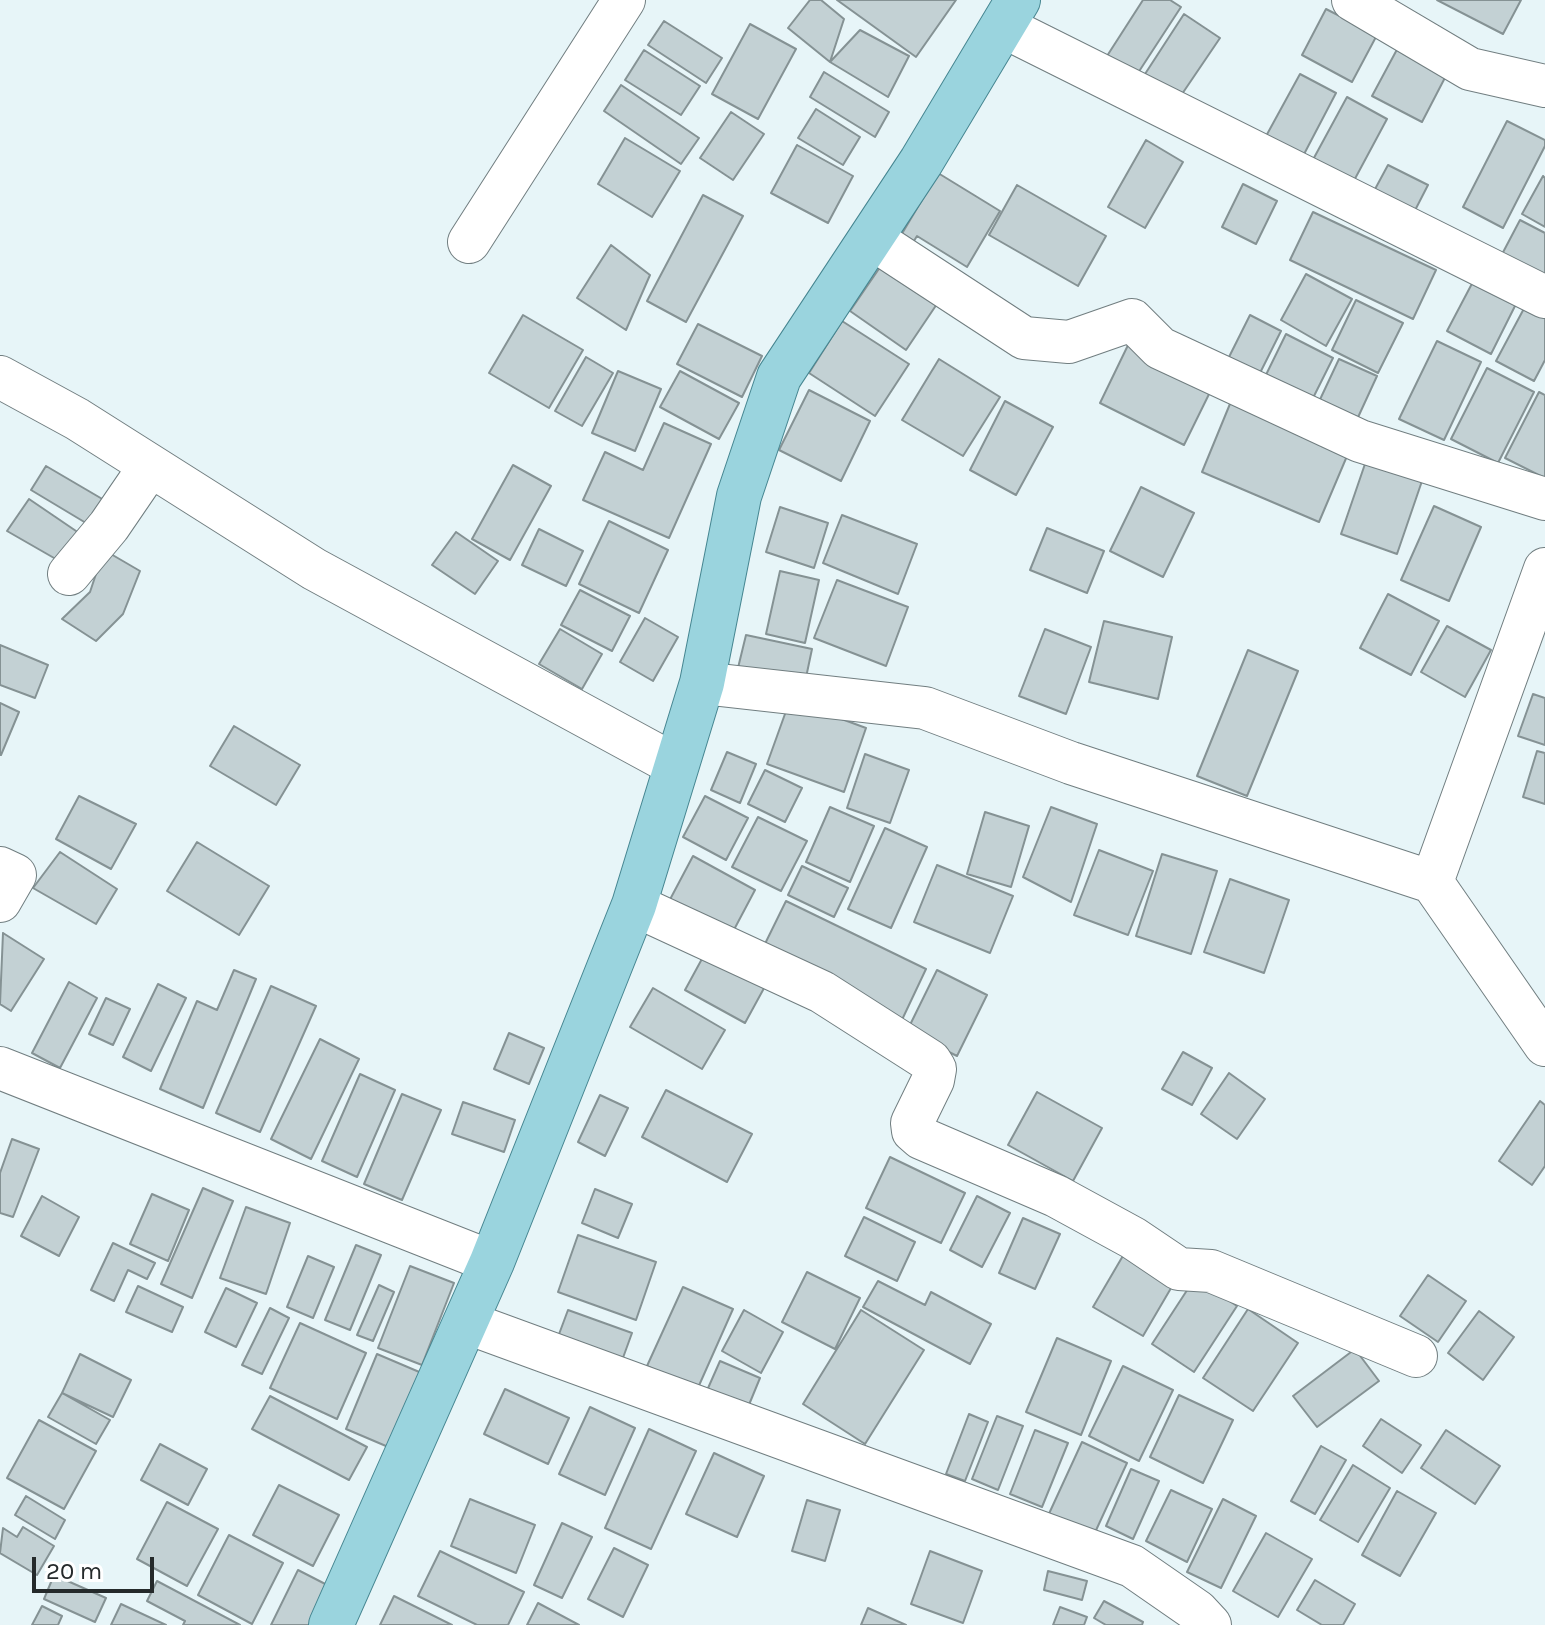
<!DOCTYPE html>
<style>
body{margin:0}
#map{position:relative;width:1545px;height:1625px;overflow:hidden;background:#e7f5f8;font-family:Karla,sans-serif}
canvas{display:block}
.scale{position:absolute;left:32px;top:1557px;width:122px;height:36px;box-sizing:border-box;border:4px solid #252a2b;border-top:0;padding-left:10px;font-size:24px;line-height:28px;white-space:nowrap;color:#252a2b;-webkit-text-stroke:6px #fff;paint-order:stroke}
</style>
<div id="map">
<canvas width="1545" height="1625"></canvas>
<div class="scale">20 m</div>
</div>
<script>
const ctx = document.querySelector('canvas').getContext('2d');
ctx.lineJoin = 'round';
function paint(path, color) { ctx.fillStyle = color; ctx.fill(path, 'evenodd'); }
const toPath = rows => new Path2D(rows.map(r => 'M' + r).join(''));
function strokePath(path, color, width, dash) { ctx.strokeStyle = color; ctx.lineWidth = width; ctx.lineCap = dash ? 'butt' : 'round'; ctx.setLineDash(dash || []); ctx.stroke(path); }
const building = toPath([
 [810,0,821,0,844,19,830,62,788,28,810,0],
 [837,0,956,0,916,57,837,0],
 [1143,0,1170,0,1181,7,1136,76,1107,56,1143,0],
 [1437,0,1521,0,1503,34,1437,0],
 [1326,9,1377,35,1352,82,1302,55,1326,9],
 [1184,14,1220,38,1180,97,1145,74,1184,14],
 [664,21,722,58,706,83,648,45,664,21],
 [750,24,796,49,758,119,712,94,750,24],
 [860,30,909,56,888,97,830,62,860,30],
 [1401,42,1450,68,1422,122,1372,96,1401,42],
 [644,50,700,86,681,115,625,80,644,50],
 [824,72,889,112,875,137,810,97,824,72],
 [1300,74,1336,93,1302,158,1265,138,1300,74],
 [621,85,699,138,681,164,604,111,621,85],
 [1347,97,1387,119,1350,188,1309,167,1347,97],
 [816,109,860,137,843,165,798,138,816,109],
 [731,112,764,134,733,180,700,158,731,112],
 [1507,121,1545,140,1545,146,1503,228,1463,207,1507,121],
 [625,138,680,171,652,217,598,184,625,138],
 [1146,140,1183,162,1145,228,1108,207,1146,140],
 [797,145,853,176,828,223,771,193,797,145],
 [1388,165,1428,185,1408,224,1367,204,1388,165],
 [938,173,1000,211,967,267,917,236,909,249,897,242,938,173],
 [1543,176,1545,178,1545,227,1522,214,1543,176],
 [1243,184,1277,201,1256,244,1222,227,1243,184],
 [1017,185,1106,236,1078,286,989,235,1017,185],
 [703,195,743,216,686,322,647,301,703,195],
 [1313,212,1436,270,1413,319,1290,260,1313,212],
 [1520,220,1545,233,1545,282,1500,258,1520,220],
 [611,245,650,275,626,330,577,298,611,245],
 [885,260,941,298,906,350,850,311,885,260],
 [1306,274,1352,299,1326,346,1281,320,1306,274],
 [1476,276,1519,298,1491,354,1447,331,1476,276],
 [1356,300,1403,323,1378,373,1332,350,1356,300],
 [1528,301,1545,310,1545,360,1534,381,1496,361,1528,301],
 [523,315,583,350,549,408,489,373,523,315],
 [1250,315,1281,331,1255,383,1224,367,1250,315],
 [842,321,909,364,875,416,809,373,842,321],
 [698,324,762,356,742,397,677,364,698,324],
 [1286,334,1333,358,1308,408,1261,385,1286,334],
 [1130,341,1214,384,1184,445,1100,403,1130,341],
 [1437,341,1481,362,1444,440,1399,419,1437,341],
 [586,357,613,373,582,426,555,411,586,357],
 [939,359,1000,397,963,456,902,420,939,359],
 [1339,359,1377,376,1354,426,1316,408,1339,359],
 [1487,368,1534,392,1498,463,1451,439,1487,368],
 [618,371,661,389,635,451,592,433,618,371],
 [680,371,739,403,719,439,660,407,680,371],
 [809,390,870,421,841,481,779,450,809,390],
 [1539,392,1545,395,1545,478,1505,458,1539,392],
 [1232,399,1350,449,1319,522,1202,472,1232,399],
 [1005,401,1053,427,1016,495,970,470,1005,401],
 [664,423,711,444,669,538,583,500,605,452,643,470,664,423],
 [1366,461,1422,481,1397,554,1341,534,1366,461],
 [513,465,551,486,510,560,472,539,513,465],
 [46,466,104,500,91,526,31,490,46,466],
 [1141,487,1194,513,1163,577,1110,551,1141,487],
 [29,499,79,533,61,562,7,531,29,499],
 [1434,506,1481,527,1449,601,1401,580,1434,506],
 [780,507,828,523,814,568,766,552,780,507],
 [842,515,917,544,898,594,823,563,842,515],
 [609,521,668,550,639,613,579,584,609,521],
 [1047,528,1104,551,1087,593,1030,570,1047,528],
 [539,529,583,551,566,586,522,565,539,529],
 [456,532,498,561,475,594,432,565,456,532],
 [104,550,140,571,123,614,96,641,62,619,90,592,104,550],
 [780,571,819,580,805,643,766,634,780,571],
 [837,580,908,607,886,666,814,638,837,580],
 [580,590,630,616,612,651,561,625,580,590],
 [1388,594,1439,621,1411,675,1360,648,1388,594],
 [645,618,678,637,653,681,620,662,645,618],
 [1104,621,1172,637,1158,699,1089,682,1104,621],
 [1447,626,1491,650,1465,697,1421,672,1447,626],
 [560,629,602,654,582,689,539,664,560,629],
 [1045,629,1091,647,1066,714,1019,696,1045,629],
 [746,635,812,649,804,687,737,672,746,635],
 [0,645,48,665,35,698,0,685,0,645],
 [1248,650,1298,671,1247,796,1197,776,1248,650],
 [1533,694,1545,698,1545,745,1518,736,1533,694],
 [790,700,866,728,844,792,767,764,790,700],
 [0,703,19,712,1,755,0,755,0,703],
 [234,726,300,765,276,805,210,766,234,726],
 [1537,751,1545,753,1545,804,1523,797,1537,751],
 [727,752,756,764,740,803,711,790,727,752],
 [865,754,909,770,890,823,847,808,865,754],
 [765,770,802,788,785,822,748,804,765,770],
 [79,796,136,824,111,869,56,839,79,796],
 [705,796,748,818,726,860,683,837,705,796],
 [830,807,874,826,850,882,806,862,830,807],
 [1051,807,1097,824,1071,902,1023,877,1051,807],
 [985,812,1029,826,1011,887,967,874,985,812],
 [758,817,807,841,781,891,732,867,758,817],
 [885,828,927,847,891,928,848,909,885,828],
 [197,842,269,886,239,935,167,891,197,842],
 [1099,850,1153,871,1128,935,1074,915,1099,850],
 [60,852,117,889,96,924,33,888,60,852],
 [1162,854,1217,871,1191,954,1136,936,1162,854],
 [693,856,755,890,728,941,666,907,693,856],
 [937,865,1013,896,990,953,914,922,937,865],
 [802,866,848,888,834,917,788,895,802,866],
 [1230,879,1289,900,1264,973,1204,952,1230,879],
 [786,901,926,969,900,1024,759,956,786,901],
 [3,933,44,959,11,1011,0,1004,3,933],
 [709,946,769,979,745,1023,685,990,709,946],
 [234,970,256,979,203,1108,160,1089,197,1001,217,1010,234,970],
 [937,970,987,995,957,1056,907,1031,937,970],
 [69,982,97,998,60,1068,32,1053,69,982],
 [158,984,186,998,151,1071,123,1057,158,984],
 [271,986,316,1006,260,1132,216,1113,271,986],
 [653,988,725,1030,702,1069,630,1027,653,988],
 [106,998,130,1009,113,1045,89,1034,106,998],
 [509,1033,544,1048,529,1084,494,1069,509,1033],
 [320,1039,359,1059,311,1159,271,1139,320,1039],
 [1183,1052,1212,1068,1192,1105,1162,1089,1183,1052],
 [1229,1073,1265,1099,1237,1139,1201,1114,1229,1073],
 [360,1074,395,1090,357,1177,322,1161,360,1074],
 [666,1090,752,1134,727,1182,642,1137,666,1090],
 [1037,1092,1102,1128,1073,1181,1008,1145,1037,1092],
 [402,1094,441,1110,402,1200,364,1184,402,1094],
 [600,1095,628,1108,605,1156,578,1142,600,1095],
 [1540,1101,1545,1105,1545,1166,1532,1185,1499,1161,1540,1101],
 [463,1102,515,1120,504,1152,452,1134,463,1102],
 [12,1139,39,1149,13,1217,0,1213,0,1173,12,1139],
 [890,1157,965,1193,941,1243,866,1208,890,1157],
 [203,1188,233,1201,192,1298,161,1284,203,1188],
 [595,1189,632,1204,618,1238,582,1223,595,1189],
 [152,1194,189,1210,168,1261,130,1244,152,1194],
 [42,1196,79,1217,59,1256,21,1236,42,1196],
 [977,1196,1010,1213,982,1267,950,1250,977,1196],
 [246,1207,290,1223,266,1294,220,1278,246,1207],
 [864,1217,915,1242,897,1281,845,1256,864,1217],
 [1023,1218,1060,1234,1035,1289,999,1273,1023,1218],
 [578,1235,656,1262,636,1320,558,1292,578,1235],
 [113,1243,155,1263,147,1279,128,1270,114,1301,91,1290,113,1243],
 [356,1245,381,1255,350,1330,325,1320,356,1245],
 [1124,1254,1174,1283,1143,1336,1093,1307,1124,1254],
 [308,1256,334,1267,313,1318,287,1307,308,1256],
 [410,1266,454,1283,422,1365,378,1348,410,1266],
 [807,1272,860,1298,835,1349,782,1322,807,1272],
 [1428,1275,1466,1301,1438,1342,1400,1316,1428,1275],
 [1195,1278,1237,1306,1194,1372,1152,1344,1195,1278],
 [878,1281,925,1305,931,1292,991,1324,970,1364,863,1307,878,1281],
 [379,1285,394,1292,373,1341,357,1335,379,1285],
 [138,1286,183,1307,172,1332,126,1312,138,1286],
 [683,1287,733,1309,697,1390,647,1366,683,1287],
 [226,1288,257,1303,236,1347,205,1332,226,1288],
 [270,1308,289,1318,262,1374,242,1365,270,1308],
 [1248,1309,1298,1343,1253,1411,1203,1378,1248,1309],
 [568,1310,632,1333,616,1377,552,1353,568,1310],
 [744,1310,783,1332,761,1373,722,1351,744,1310],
 [861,1310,924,1350,865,1444,803,1404,861,1310],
 [1479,1311,1514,1337,1483,1380,1448,1353,1479,1311],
 [300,1323,366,1353,337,1419,270,1388,300,1323],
 [1057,1338,1111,1361,1081,1435,1026,1412,1057,1338],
 [1355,1349,1379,1381,1317,1427,1293,1396,1355,1349],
 [80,1354,131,1380,113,1417,62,1393,80,1354],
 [377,1354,424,1374,393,1449,346,1429,377,1354],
 [720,1361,760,1378,746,1412,705,1395,720,1361],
 [1123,1366,1173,1390,1139,1461,1089,1436,1123,1366],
 [505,1389,569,1418,548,1464,484,1434,505,1389],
 [62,1393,110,1420,96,1444,48,1417,62,1393],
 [1179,1395,1233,1420,1203,1483,1150,1457,1179,1395],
 [270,1396,367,1447,349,1480,252,1429,270,1396],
 [590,1407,635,1428,605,1495,559,1474,590,1407],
 [969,1414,988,1422,965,1481,946,1474,969,1414],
 [997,1416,1023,1426,998,1490,972,1479,997,1416],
 [1381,1419,1421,1445,1402,1473,1363,1446,1381,1419],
 [39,1420,96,1451,64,1509,7,1478,39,1420],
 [649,1429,696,1451,651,1549,605,1528,649,1429],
 [1035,1430,1068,1443,1042,1507,1010,1494,1035,1430],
 [1446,1430,1500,1466,1475,1504,1421,1468,1446,1430],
 [1082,1442,1127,1463,1092,1539,1047,1518,1082,1442],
 [160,1444,207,1469,188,1505,141,1480,160,1444],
 [1321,1446,1346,1460,1315,1514,1291,1501,1321,1446],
 [714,1453,764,1476,737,1537,686,1514,714,1453],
 [1353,1465,1390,1488,1358,1542,1320,1520,1353,1465],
 [1131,1469,1159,1481,1133,1539,1106,1526,1131,1469],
 [279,1485,339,1515,313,1566,253,1535,279,1485],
 [1171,1490,1212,1509,1187,1562,1146,1541,1171,1490],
 [1397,1491,1436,1513,1400,1576,1362,1555,1397,1491],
 [26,1496,65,1520,55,1539,15,1515,26,1496],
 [470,1499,535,1525,516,1573,451,1546,470,1499],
 [1223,1499,1256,1516,1221,1588,1187,1572,1223,1499],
 [807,1500,840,1510,825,1561,792,1551,807,1500],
 [167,1502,218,1529,187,1586,137,1559,167,1502],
 [562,1523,592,1537,562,1598,534,1585,562,1523],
 [23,1527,54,1546,37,1575,0,1553,3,1528,17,1537,23,1527],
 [1266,1533,1312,1559,1278,1617,1233,1591,1266,1533],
 [229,1535,283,1563,252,1624,198,1595,229,1535],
 [614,1548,648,1565,623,1617,588,1599,614,1548],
 [440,1551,524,1592,508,1625,477,1625,418,1596,440,1551],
 [930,1551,982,1571,963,1623,911,1604,930,1551],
 [298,1570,335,1589,318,1625,271,1625,298,1570],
 [1048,1571,1087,1581,1082,1600,1044,1590,1048,1571],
 [54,1575,106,1598,95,1622,44,1599,54,1575],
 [1315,1580,1355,1604,1343,1625,1322,1625,1297,1610,1315,1580],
 [157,1581,240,1625,183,1625,185,1621,147,1601,157,1581],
 [394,1596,452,1625,380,1625,394,1596],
 [1104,1601,1143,1622,1142,1625,1106,1625,1094,1618,1104,1601],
 [538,1603,579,1625,527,1625,538,1603],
 [121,1604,166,1625,111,1625,121,1604],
 [42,1606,62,1616,58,1625,32,1625,42,1606],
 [1060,1607,1087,1617,1084,1625,1053,1625,1060,1607],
 [868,1608,906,1625,861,1625,868,1608]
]);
paint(building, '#c3d1d4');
strokePath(building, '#859294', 2);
const minor = toPath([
 [1353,0,1470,69,1545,86],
 [1002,26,1545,297],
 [871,238,1024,338,1069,342,1132,320,1160,348,1360,441,1545,499],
 [469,242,624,0],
 [0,377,77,419,314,569,675,765],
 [69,574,109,526,150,466],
 [702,683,925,708,1071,763,1432,882,1545,1045],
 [0,868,15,875,0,901],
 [1432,882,1545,569],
 [634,905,822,992,930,1061,935,1069,933,1080,912,1123,913,1131,921,1138,1056,1196,1133,1238,1179,1269,1211,1271,1416,1356],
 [0,1068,492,1262],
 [465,1322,1132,1566,1197,1611,1210,1625]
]);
const major = toPath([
 [331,1625,492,1262,634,905,702,683,739,496,779,377,921,162,1018,0]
]);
strokePath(minor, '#717e80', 44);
strokePath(major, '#468691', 46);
strokePath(minor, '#fff', 42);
strokePath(major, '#9ad4de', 44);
</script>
